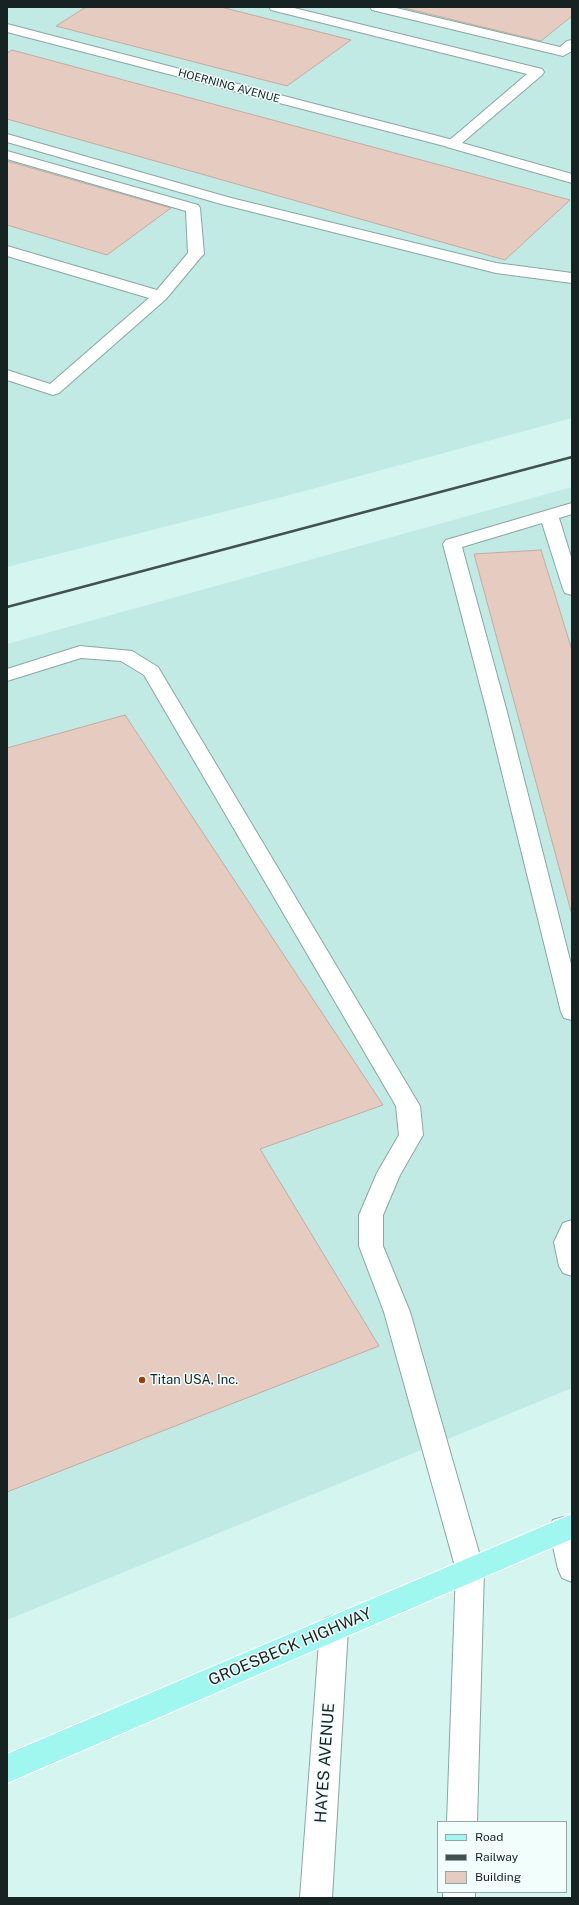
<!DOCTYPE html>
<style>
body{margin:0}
#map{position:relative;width:579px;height:1905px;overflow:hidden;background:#d5f5f1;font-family:"Public Sans",sans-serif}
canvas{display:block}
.frame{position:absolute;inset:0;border:8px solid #172322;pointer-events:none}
.legend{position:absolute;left:437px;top:1821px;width:130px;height:72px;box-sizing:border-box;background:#f1fefc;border:1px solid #9aa6a5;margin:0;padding:5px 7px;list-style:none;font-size:12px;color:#172322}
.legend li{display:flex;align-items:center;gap:8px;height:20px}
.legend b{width:20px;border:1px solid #9aa6a5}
</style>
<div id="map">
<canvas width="579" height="1905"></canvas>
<div class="frame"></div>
<ul class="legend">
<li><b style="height:5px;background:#a0f7ef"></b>Road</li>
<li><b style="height:5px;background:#40514f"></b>Railway</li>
<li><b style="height:11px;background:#e6cbc0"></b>Building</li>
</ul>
</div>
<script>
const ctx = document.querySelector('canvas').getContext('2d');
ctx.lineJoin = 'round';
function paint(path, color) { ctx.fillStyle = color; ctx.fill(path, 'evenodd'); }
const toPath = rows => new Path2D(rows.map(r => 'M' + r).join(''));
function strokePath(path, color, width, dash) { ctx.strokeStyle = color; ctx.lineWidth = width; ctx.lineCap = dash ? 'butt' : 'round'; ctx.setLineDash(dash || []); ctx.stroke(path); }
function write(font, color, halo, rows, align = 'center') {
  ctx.font = font + ' "Public Sans",sans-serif'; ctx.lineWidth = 3; ctx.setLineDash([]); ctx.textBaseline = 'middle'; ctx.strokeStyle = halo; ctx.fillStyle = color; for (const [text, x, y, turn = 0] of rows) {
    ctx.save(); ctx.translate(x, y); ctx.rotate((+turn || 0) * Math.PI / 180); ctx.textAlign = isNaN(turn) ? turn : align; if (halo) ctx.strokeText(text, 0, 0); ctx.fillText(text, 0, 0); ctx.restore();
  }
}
paint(toPath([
 [7,7,572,7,572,418,301,492,7,567],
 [572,487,572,1388,7,1620,7,644]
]), '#c1eae5');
const building = toPath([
 [86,7,221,7,351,40,287,86,56,26,86,7],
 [400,7,572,7,572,16,541,41,400,7],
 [12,50,570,200,505,260,7,119,7,53,12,50],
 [7,161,171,208,107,255,7,225,7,161],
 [541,550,572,650,572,915,474,554,541,550],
 [125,715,383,1105,260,1149,379,1346,7,1492,7,748,125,715]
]);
paint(building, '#e6cbc0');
strokePath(building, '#c5aba1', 1);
const service = toPath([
 [269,7,290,7,542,69,544,72,542,75,462,143,572,174,572,183,447,147,445,144,527,74,271,10,269,7],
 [370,7,392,7,560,47,567,41,572,40,572,51,563,56,372,10,370,7],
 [7,134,231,198,496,263,572,273,572,283,496,273,221,204,7,142,7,134],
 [7,151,198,205,200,208,204,254,201,257,166,299,59,393,53,395,7,380,7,370,50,384,149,298,7,256,7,246,157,290,188,253,186,211,7,159,7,151],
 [572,503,572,514,559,518,572,560,572,595,565,593,563,589,542,523,462,547,507,712,572,968,572,1020,564,1018,561,1012,487,712,443,544,446,540,572,503],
 [80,646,132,651,158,667,420,1106,423,1135,400,1175,383,1215,383,1246,410,1312,484,1570,480,1579,470,1583,460,1579,456,1570,384,1312,359,1246,359,1215,377,1173,399,1135,396,1106,144,675,121,661,81,658,7,681,7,669,80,646],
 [572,1220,572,1276,563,1273,559,1266,554,1242,563,1223,572,1220],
 [563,1517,572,1520,572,1582,562,1578,558,1569,549,1529,553,1520,563,1517]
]);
const minor = toPath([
 [7,24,457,141,459,144,457,147,452,148,7,32,7,24]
]);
const secondary = toPath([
 [470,1557,480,1561,484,1570,477,1822,447,1822,456,1570,460,1561,470,1557],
 [334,1615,344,1619,348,1628,332,1898,300,1898,320,1628,324,1619,334,1615],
 [443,1892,475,1892,475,1898,443,1898,443,1892]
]);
const primary = toPath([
 [572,1514,572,1539,7,1783,7,1754,572,1514]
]);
strokePath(service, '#89a7a3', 2);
strokePath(minor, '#89a7a3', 2);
strokePath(secondary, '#89a7a3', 2);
strokePath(primary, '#fff', 2);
paint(service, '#fff');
paint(minor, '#fff');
paint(secondary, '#fff');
paint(primary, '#a0f7ef');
strokePath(toPath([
 [7,607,572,457]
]), '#40514f', 2.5);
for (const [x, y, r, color] of [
 [142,1380,4,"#9e3b02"]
]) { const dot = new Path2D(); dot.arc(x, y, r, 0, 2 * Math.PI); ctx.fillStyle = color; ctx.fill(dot); strokePath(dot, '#f1fefc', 1.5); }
write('11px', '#172322', '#f1fefc', [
 ["HOERNING AVENUE",229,86,15]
]);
write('13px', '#172322', '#f1fefc', [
 ["Titan USA, Inc.",150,1380]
], 'left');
write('16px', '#172322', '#f1fefc', [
 ["GROESBECK HIGHWAY",290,1647,-23],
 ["HAYES AVENUE",325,1763,-86]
]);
</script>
